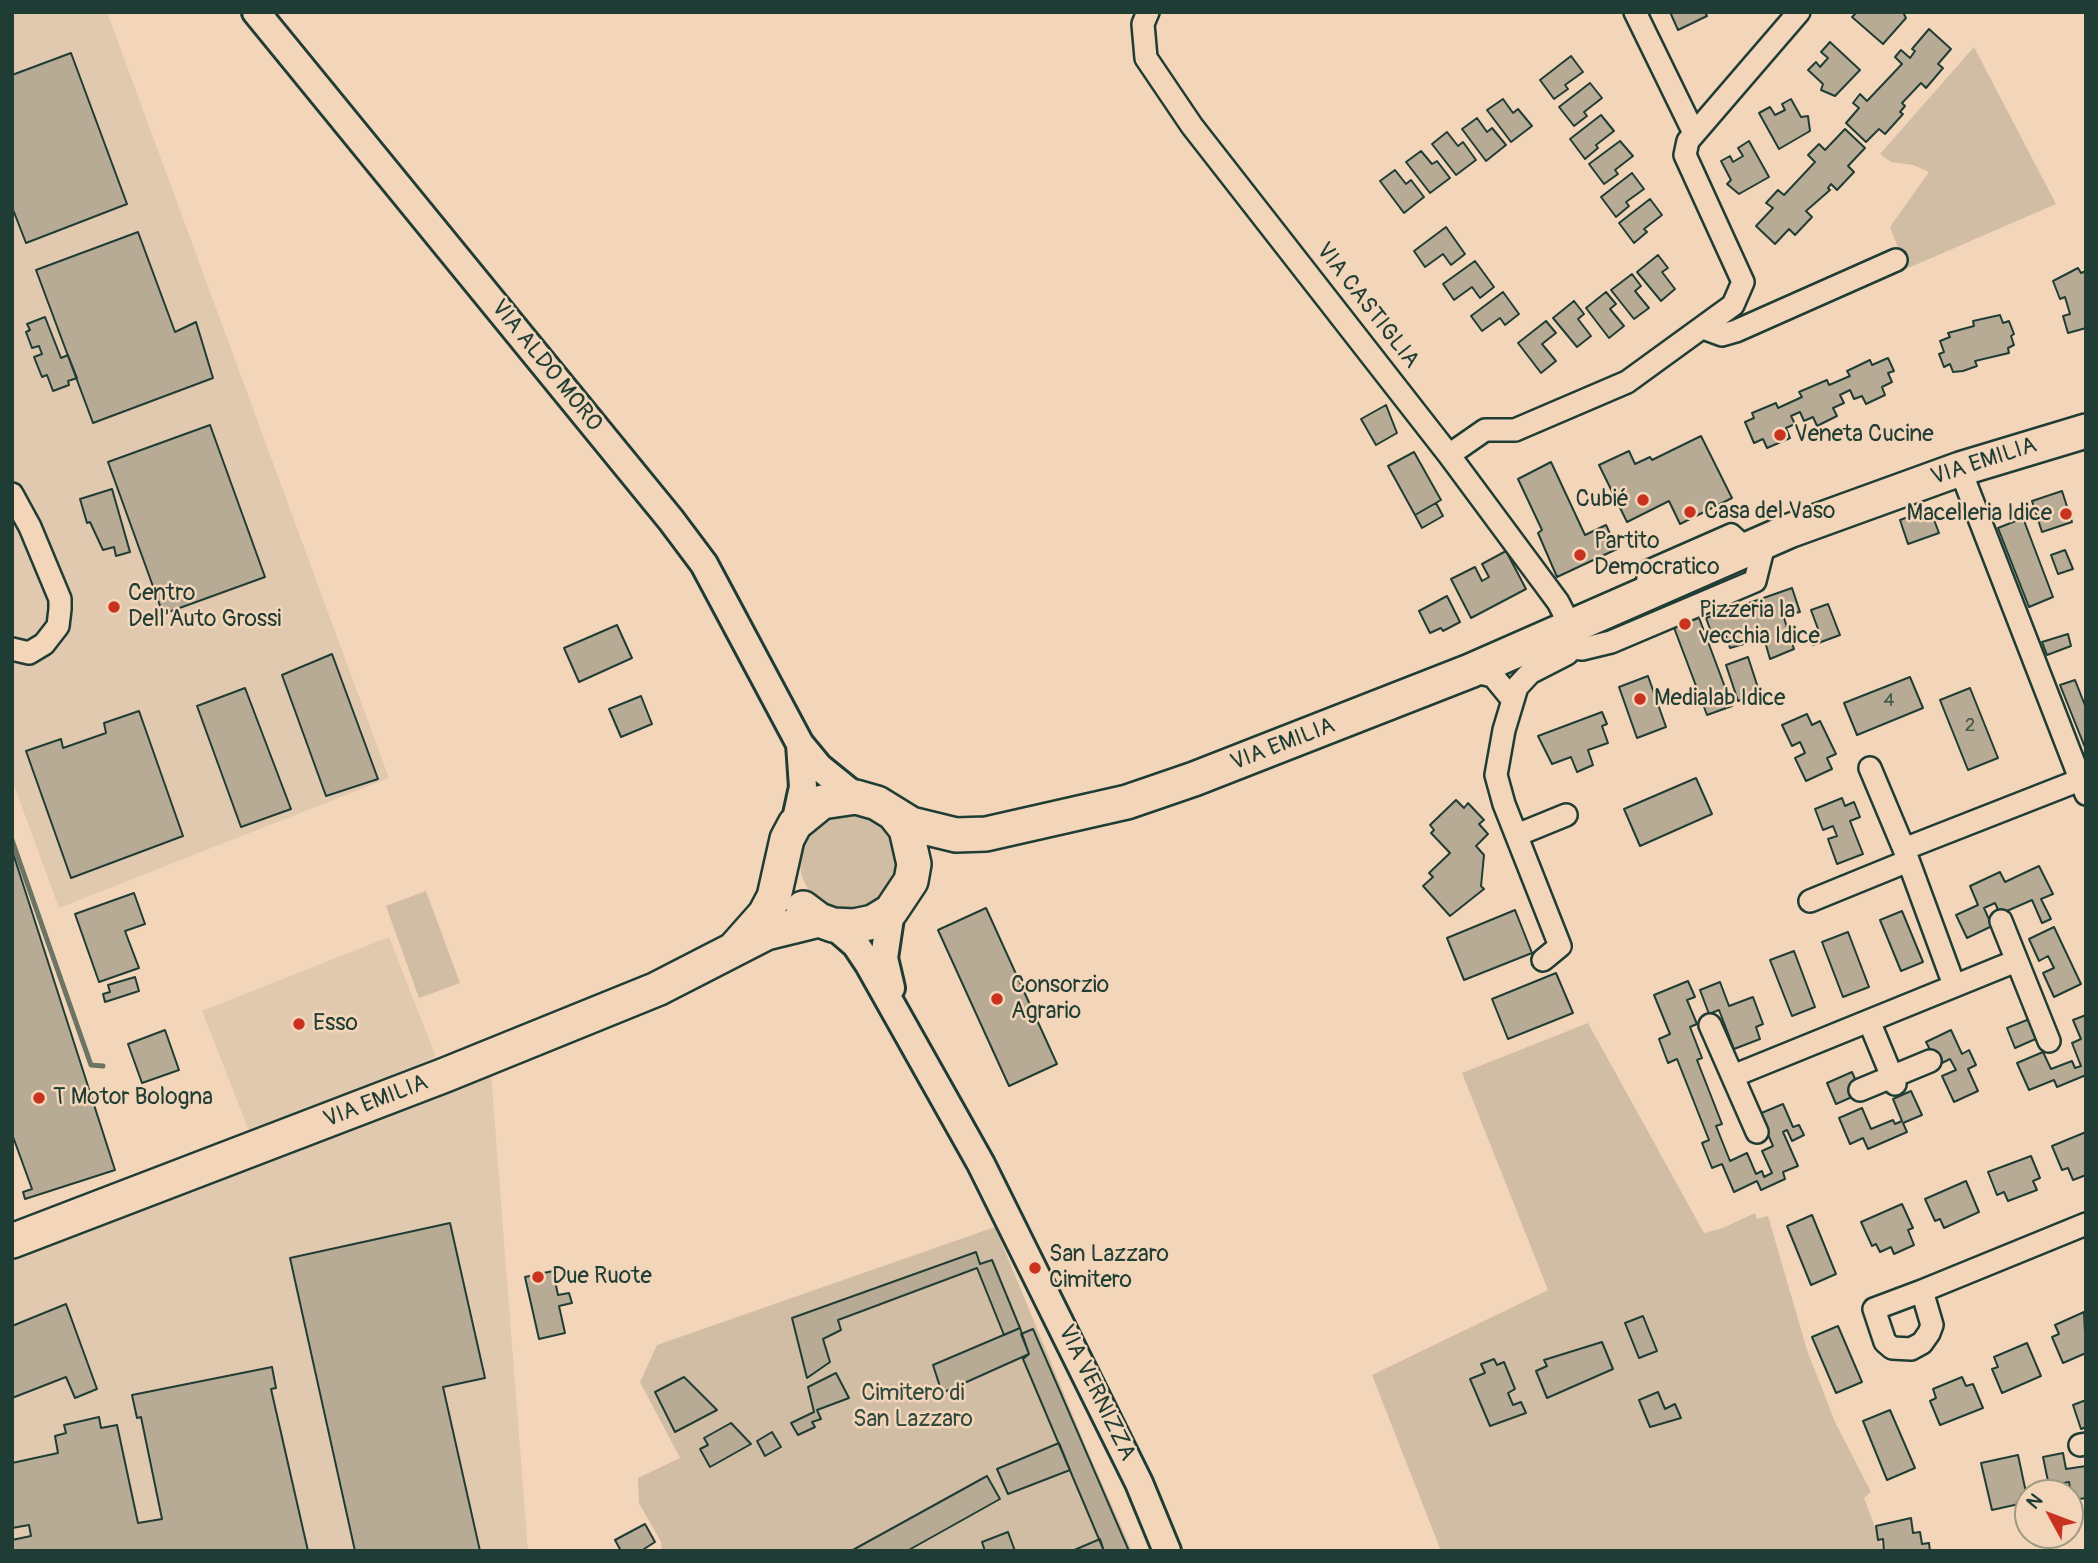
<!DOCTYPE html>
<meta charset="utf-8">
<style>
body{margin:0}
#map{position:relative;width:2098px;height:1563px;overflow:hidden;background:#f3d6ba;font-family:Pangolin,sans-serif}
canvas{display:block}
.frame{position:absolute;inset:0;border:14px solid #1f3d34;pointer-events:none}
.north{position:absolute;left:2014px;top:1479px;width:70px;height:70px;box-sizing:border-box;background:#f3d6ba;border:2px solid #9e9984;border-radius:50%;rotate:311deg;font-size:19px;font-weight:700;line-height:28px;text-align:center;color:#1f3d34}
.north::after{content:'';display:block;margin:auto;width:24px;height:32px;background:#c8321e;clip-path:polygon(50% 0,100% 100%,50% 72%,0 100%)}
</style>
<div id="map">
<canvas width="2098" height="1563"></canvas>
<div class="frame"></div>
<div class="north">N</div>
</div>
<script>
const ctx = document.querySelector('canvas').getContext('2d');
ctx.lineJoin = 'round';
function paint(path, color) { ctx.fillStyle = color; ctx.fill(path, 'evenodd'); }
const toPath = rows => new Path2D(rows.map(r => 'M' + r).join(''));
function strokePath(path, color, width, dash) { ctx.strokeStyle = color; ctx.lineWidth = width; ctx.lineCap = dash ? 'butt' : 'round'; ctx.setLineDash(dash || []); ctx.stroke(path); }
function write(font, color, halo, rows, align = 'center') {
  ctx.font = font + ' Pangolin,sans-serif'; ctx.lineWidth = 5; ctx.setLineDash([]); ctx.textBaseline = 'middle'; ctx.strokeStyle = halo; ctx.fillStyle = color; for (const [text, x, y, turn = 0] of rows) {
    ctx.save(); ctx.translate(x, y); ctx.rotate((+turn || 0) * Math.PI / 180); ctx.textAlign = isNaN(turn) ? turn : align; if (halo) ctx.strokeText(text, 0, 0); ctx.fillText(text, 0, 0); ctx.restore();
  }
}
paint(toPath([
 [12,12,107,12,389,778,59,908,12,780],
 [389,937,436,1057,249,1131,202,1011],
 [491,1073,528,1551,12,1551,12,1260]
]), '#e1c9af');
paint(toPath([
 [1974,47,2056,204,1906,269,1890,227,1929,172,1913,165,1891,162,1880,154],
 '800 862a48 48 0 1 1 96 0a48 48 0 1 1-96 0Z',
 [426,891,460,983,419,998,386,906],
 [1588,1023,1704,1233,1723,1228,1755,1213,1757,1219,1768,1216,1807,1350,1835,1422,1871,1492,1864,1498,1884,1551,1441,1551,1372,1375,1548,1290,1462,1073],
 [995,1227,1086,1447,1132,1551,662,1551,661,1542,639,1503,638,1478,680,1458,640,1382,657,1345]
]), '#d1bda4');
strokePath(toPath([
 [12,840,91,1065,103,1066]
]), '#6c7565', 5);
const building = toPath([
 [1670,12,1705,12,1707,16,1678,30,1670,12],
 [1857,12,1903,12,1906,18,1883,44,1852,17,1857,12],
 [1929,29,1951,49,1938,64,1943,68,1926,88,1921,83,1902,103,1905,106,1900,112,1903,114,1885,134,1879,129,1866,142,1846,123,1859,108,1853,103,1860,94,1867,101,1902,64,1895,57,1901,50,1910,58,1915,51,1912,49,1929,29],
 [1830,42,1860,70,1835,96,1821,90,1823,84,1808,70,1816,62,1820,67,1828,58,1821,52,1830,42],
 [71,53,127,204,26,243,12,207,12,75,71,53],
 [1571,56,1583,72,1565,85,1568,89,1554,99,1540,80,1571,56],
 [1590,83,1602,98,1584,112,1587,116,1574,126,1559,107,1590,83],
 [1503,99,1513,113,1518,109,1532,126,1511,142,1487,110,1503,99],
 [1791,99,1801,117,1808,116,1810,131,1779,149,1759,113,1770,107,1775,115,1785,110,1782,104,1791,99],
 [1601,115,1614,131,1596,145,1598,148,1585,159,1570,139,1601,115],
 [1477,118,1487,132,1492,128,1506,145,1486,161,1462,129,1477,118],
 [1845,129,1865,148,1848,166,1854,172,1837,190,1831,184,1828,188,1830,190,1806,211,1812,217,1795,235,1789,229,1775,244,1756,226,1773,208,1766,203,1778,190,1784,195,1815,162,1808,155,1819,144,1825,150,1845,129],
 [1447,132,1458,146,1463,142,1476,160,1456,175,1432,144,1447,132],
 [1620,141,1633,156,1615,170,1618,174,1604,184,1589,164,1620,141],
 [1749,141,1769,177,1739,194,1727,184,1731,180,1721,161,1730,156,1733,162,1743,156,1738,148,1749,141],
 [1421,151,1432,164,1437,161,1450,178,1430,193,1406,162,1421,151],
 [1395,170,1406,184,1411,180,1424,197,1404,213,1380,181,1395,170],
 [1632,173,1644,189,1626,202,1629,206,1616,217,1601,197,1632,173],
 [1650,199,1662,215,1644,229,1647,232,1634,243,1619,223,1650,199],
 [1446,227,1465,254,1451,265,1443,254,1425,267,1414,251,1446,227],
 [138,232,175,332,196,322,213,378,93,423,36,270,138,232],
 [1658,255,1668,268,1662,272,1675,289,1661,301,1637,272,1658,255],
 [1475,261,1494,287,1480,298,1472,287,1454,300,1443,284,1475,261],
 [2078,268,2081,273,2086,271,2086,328,2068,333,2063,316,2070,314,2065,297,2060,299,2053,281,2078,268],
 [1632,274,1641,286,1635,291,1649,308,1634,319,1611,290,1632,274],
 [1503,292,1519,314,1505,325,1500,318,1482,331,1471,316,1503,292],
 [1606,292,1616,304,1610,309,1624,326,1609,338,1586,308,1606,292],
 [1574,301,1584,314,1578,319,1591,336,1577,347,1553,318,1574,301],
 [2000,315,2003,323,2009,321,2014,334,2011,336,2014,345,2008,348,2009,353,1975,361,1977,366,1963,371,1953,372,1950,364,1944,367,1939,354,1944,352,1940,341,1950,337,1948,333,1974,326,1973,321,2000,315],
 [45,317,61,358,68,355,77,378,68,381,69,385,53,391,47,375,42,377,34,357,42,354,39,346,32,348,26,332,30,330,27,324,45,317],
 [1546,321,1556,333,1542,344,1556,361,1541,373,1518,343,1546,321],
 [1888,358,1894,371,1888,373,1892,382,1882,387,1885,395,1866,404,1862,396,1854,399,1850,390,1840,395,1844,403,1833,408,1837,416,1817,426,1813,417,1804,421,1800,412,1791,416,1795,424,1786,428,1790,438,1767,448,1763,439,1754,443,1745,422,1754,418,1752,413,1776,403,1778,408,1802,397,1799,392,1827,380,1829,385,1850,376,1847,371,1870,360,1872,365,1888,358],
 [1386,405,1397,433,1376,445,1361,419,1386,405],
 [210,425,265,577,163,614,108,462,210,425],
 [1701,436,1732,498,1680,524,1669,501,1627,522,1599,465,1629,451,1635,464,1650,457,1652,460,1701,436],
 [1414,452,1441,500,1415,515,1388,466,1414,452],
 [1551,462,1585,535,1606,525,1617,549,1557,577,1538,533,1542,530,1518,479,1551,462],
 [112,489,130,552,116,556,114,547,103,550,90,522,87,523,80,499,112,489],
 [2062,491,2072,522,2042,532,2032,501,2062,491],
 [1436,503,1443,516,1422,528,1415,515,1436,503],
 [1930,509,1939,533,1908,544,1900,520,1930,509],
 [2023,518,2053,597,2029,607,1998,528,2023,518],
 [2065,550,2073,569,2058,574,2051,555,2065,550],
 [1506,551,1526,589,1471,618,1451,579,1475,567,1482,581,1489,577,1482,564,1506,551],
 [1792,588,1800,612,1783,615,1794,649,1770,659,1764,638,1730,648,1726,636,1714,640,1706,618,1792,588],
 [1447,596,1460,622,1443,631,1441,628,1430,633,1419,611,1447,596],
 [1828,604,1840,635,1813,645,1808,633,1818,629,1811,610,1828,604],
 [1698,615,1732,706,1707,715,1673,625,1698,615],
 [617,625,632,658,579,682,564,648,617,625],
 [2068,634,2071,646,2047,655,2042,642,2068,634],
 [332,654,378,779,326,796,282,675,332,654],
 [1748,657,1760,694,1738,701,1726,665,1748,657],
 [1648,676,1666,727,1637,738,1619,687,1648,676],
 [1910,677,1923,708,1857,735,1844,703,1910,677],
 [2075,680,2086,708,2086,750,2060,685,2075,680],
 [245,688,291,809,241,827,197,706,245,688],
 [1970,688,1998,758,1968,770,1940,700,1970,688],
 [641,696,652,724,621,737,609,709,641,696],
 [139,711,183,836,71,878,26,751,61,739,63,748,106,733,104,723,139,711],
 [1602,712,1607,724,1602,726,1608,743,1588,750,1593,765,1577,772,1571,757,1552,764,1538,736,1602,712],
 [1807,714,1812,725,1820,721,1836,754,1827,758,1832,769,1806,781,1795,758,1805,753,1800,742,1792,746,1782,725,1807,714],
 [1696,778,1712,814,1640,846,1624,809,1696,778],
 [1842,798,1845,806,1854,802,1860,817,1850,821,1863,854,1837,864,1828,839,1837,836,1833,826,1823,830,1815,809,1842,798],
 [1456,800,1464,808,1468,803,1484,820,1479,824,1488,834,1476,846,1484,855,1481,886,1484,889,1450,916,1423,886,1433,877,1429,873,1450,853,1431,833,1434,830,1430,825,1456,800],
 [12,850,115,1170,25,1199,23,1192,32,1189,12,1134,12,850],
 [2039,866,2053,894,2041,899,2051,919,2042,923,2032,900,2000,914,1995,903,1984,908,1992,926,1967,938,1956,915,1978,905,1970,886,2000,872,2005,882,2039,866],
 [134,893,145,924,125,931,139,968,99,982,75,914,134,893],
 [986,908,1057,1064,1009,1086,938,930,986,908],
 [1515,910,1532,953,1464,980,1447,938,1515,910],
 [1902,911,1923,962,1901,971,1880,920,1902,911],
 [2054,927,2081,984,2054,997,2043,973,2054,968,2048,956,2039,961,2029,939,2054,927],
 [1848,932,1869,987,1843,997,1822,942,1848,932],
 [1794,951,1815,1007,1792,1016,1770,960,1794,951],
 [1556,973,1573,1013,1508,1039,1492,999,1556,973],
 [135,977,139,991,105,1002,103,994,110,992,108,985,135,977],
 [1688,981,1695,997,1687,1000,1697,1024,1690,1027,1702,1058,1697,1060,1722,1124,1716,1126,1730,1161,1747,1153,1756,1174,1762,1171,1764,1177,1772,1173,1762,1151,1773,1146,1759,1114,1783,1104,1793,1127,1799,1125,1804,1135,1792,1141,1787,1130,1783,1132,1798,1166,1783,1172,1785,1179,1761,1190,1757,1181,1734,1192,1722,1164,1712,1168,1702,1143,1709,1140,1677,1059,1668,1063,1659,1039,1670,1034,1654,995,1688,981],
 [1720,982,1729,1006,1753,997,1763,1024,1756,1027,1760,1039,1734,1049,1719,1010,1709,1014,1700,990,1720,982],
 [2086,1015,2086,1075,2057,1087,2054,1080,2029,1090,2017,1063,2043,1052,2051,1069,2072,1061,2075,1068,2081,1066,2072,1043,2081,1039,2073,1020,2086,1015],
 [2032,1018,2040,1037,2015,1048,2007,1028,2032,1018],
 [165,1030,179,1070,142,1083,128,1044,165,1030],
 [1951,1030,1962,1054,1969,1050,1976,1065,1968,1069,1978,1091,1954,1102,1942,1076,1956,1070,1950,1059,1938,1065,1926,1042,1951,1030],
 [1852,1072,1861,1093,1836,1104,1827,1083,1852,1072],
 [1911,1091,1922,1115,1903,1123,1907,1132,1868,1149,1863,1138,1850,1144,1839,1118,1862,1108,1871,1129,1893,1120,1895,1124,1902,1121,1893,1099,1911,1091],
 [2086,1132,2086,1175,2073,1180,2068,1168,2062,1170,2052,1146,2086,1132],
 [2031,1156,2040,1178,2033,1181,2037,1190,2008,1201,2004,1192,1997,1195,1988,1172,2031,1156],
 [1966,1181,1979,1212,1944,1228,1940,1219,1935,1221,1925,1199,1966,1181],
 [1902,1204,1913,1228,1908,1230,1914,1245,1894,1254,1891,1247,1880,1252,1876,1244,1872,1246,1861,1222,1902,1204],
 [1812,1215,1836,1274,1811,1285,1787,1226,1812,1215],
 [450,1223,485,1378,443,1387,480,1551,355,1551,290,1258,450,1223],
 [976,1252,980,1264,992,1260,1020,1328,1004,1335,977,1268,838,1320,841,1330,823,1339,830,1362,807,1378,792,1318,976,1252],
 [553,1271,558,1295,569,1293,572,1303,559,1306,565,1333,539,1339,525,1277,553,1271],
 [66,1304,97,1389,75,1398,66,1377,12,1398,12,1326,66,1304],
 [2084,1312,2086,1353,2063,1363,2052,1337,2059,1334,2055,1325,2084,1312],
 [1643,1316,1657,1351,1639,1358,1625,1323,1643,1316],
 [1838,1326,1862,1382,1836,1393,1812,1337,1838,1326],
 [1020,1328,1029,1354,942,1393,933,1365,1020,1328],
 [1033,1329,1129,1551,1104,1551,1023,1359,1029,1354,1021,1334,1033,1329],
 [1602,1342,1613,1369,1547,1398,1536,1371,1547,1366,1544,1360,1602,1342],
 [2027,1343,2041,1376,2002,1393,1992,1369,1998,1367,1994,1357,2027,1343],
 [1494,1359,1497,1365,1504,1362,1515,1389,1508,1393,1513,1405,1521,1402,1526,1413,1490,1426,1470,1379,1485,1373,1481,1364,1494,1359],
 [272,1367,276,1388,271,1389,308,1551,12,1551,12,1540,31,1536,29,1525,12,1528,12,1463,58,1453,55,1436,66,1433,64,1425,99,1417,101,1428,117,1425,138,1523,162,1519,141,1417,137,1418,132,1395,272,1367],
 [836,1373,849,1398,817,1410,821,1419,812,1422,815,1427,798,1435,791,1423,814,1412,808,1387,836,1373],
 [684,1377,717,1410,675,1432,655,1392,684,1377],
 [1962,1377,1966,1386,1973,1384,1983,1408,1940,1425,1930,1401,1936,1398,1933,1389,1962,1377],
 [1658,1392,1665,1409,1675,1404,1681,1418,1650,1427,1639,1400,1658,1392],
 [2086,1400,2086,1427,2081,1429,2073,1405,2086,1400],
 [1890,1410,1915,1468,1887,1480,1863,1421,1890,1410],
 [731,1423,751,1444,710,1467,700,1449,708,1445,704,1438,731,1423],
 [772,1432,781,1447,765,1456,757,1441,772,1432],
 [1059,1443,1070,1470,1008,1494,997,1469,1059,1443],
 [2063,1453,2066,1469,2086,1466,2086,1498,2072,1500,2069,1482,2049,1486,2043,1457,2063,1453],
 [2018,1455,2028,1502,1992,1510,1981,1463,2018,1455],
 [987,1476,1000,1499,907,1551,851,1551,987,1476],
 [1911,1518,1913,1533,1920,1532,1922,1544,1929,1543,1930,1551,1884,1551,1883,1539,1878,1540,1876,1526,1911,1518],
 [645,1524,655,1542,641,1551,621,1551,615,1540,645,1524],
 [1008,1532,1015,1551,985,1551,982,1542,1008,1532],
 [1100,1539,1104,1551,1072,1551,1100,1539]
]);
paint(building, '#b8ab95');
strokePath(building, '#1f3d34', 2);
const minor = toPath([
 [1148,12,1143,24,1146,58,1192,126,1449,455,1558,602,1571,627,1573,641,1567,654,1530,673,1517,687,1504,730,1496,775,1504,804,1560,946,1543,960],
 [1635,12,1694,133],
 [1703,328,1722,335,1736,331,1896,260],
 [1449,455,1485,430,1515,430,1627,382,1733,305,1743,282,1685,155,1688,141,1799,12],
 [1960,469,2086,794],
 [12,494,30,527,60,599,60,609,58,626,44,644,29,653,12,649],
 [1646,593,1649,571,1731,535,1746,549],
 [1571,648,1582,649,1611,642,1755,581,1765,541],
 [1470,671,1493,676,1512,699],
 [1870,768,1904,849,1954,985],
 [1517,835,1566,815],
 [1904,849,2080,780],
 [1810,901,1908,861],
 [2001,921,2049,1041],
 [1869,1021,1895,1084],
 [1710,1025,1757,1132],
 [1733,1076,2016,961],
 [1860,1090,1930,1061],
 [1922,1291,1932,1325,1929,1333,1922,1343,1911,1349,1892,1348,1885,1342,1874,1309,1922,1291],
 [1922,1291,2086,1224],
 [2080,1445,2086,1444]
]);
const tertiary = toPath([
 [256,12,671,520,704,564,800,744,819,767,856,797],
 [795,824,803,787,800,744],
 [833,925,856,945,868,963,981,1164,1139,1483,1167,1551],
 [891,988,884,958,891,911]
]);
const primary = toPath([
 [803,908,819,920,833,925,854,926,873,922,891,911,911,881,914,864,906,829,895,815],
 [734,949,765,914,774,897,787,839,795,824,822,802,856,797,877,803,911,824,956,835,986,834,1127,802,1194,779,1470,671,1789,531,1960,469,2086,431],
 [12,1241,445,1075,657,989,766,933,819,920]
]);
strokePath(minor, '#1f3d34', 26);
strokePath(tertiary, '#1f3d34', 32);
strokePath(primary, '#1f3d34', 38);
strokePath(minor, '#f3d6ba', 21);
strokePath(tertiary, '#f3d6ba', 26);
strokePath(primary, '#f3d6ba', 33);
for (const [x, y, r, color] of [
 [1780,435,7,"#c8321e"],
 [1643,500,7,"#c8321e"],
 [1690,512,7,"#c8321e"],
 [2066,514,7,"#c8321e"],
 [1580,555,7,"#c8321e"],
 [114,607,7,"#c8321e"],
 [1685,624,7,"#c8321e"],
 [1640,699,7,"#c8321e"],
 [997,999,7,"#c8321e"],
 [299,1024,7,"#c8321e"],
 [39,1098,7,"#c8321e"],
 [1035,1268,7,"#c8321e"],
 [538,1277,7,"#c8321e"]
]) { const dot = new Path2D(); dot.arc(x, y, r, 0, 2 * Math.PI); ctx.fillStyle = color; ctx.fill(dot); strokePath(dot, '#f3d6ba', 2.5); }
write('19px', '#45584c', null, [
 ["4",1889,701],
 ["2",1970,726]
]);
write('23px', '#1f3d34', '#f3d6ba', [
 ["VIA CASTIGLIA",1367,306,52],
 ["VIA ALDO MORO",546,366,51],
 ["VIA EMILIA",1984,462,-18],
 ["VIA EMILIA",1283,745,-21],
 ["VIA EMILIA",376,1102,-21],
 ["VIA VERNIZZA",1096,1393,64]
]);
write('23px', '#1f3d34', '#f3d6ba', [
 ["Veneta Cucine",1794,435],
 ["Cubié",1629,500,"right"],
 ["Casa del Vaso",1704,512],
 ["Macelleria Idice",2052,514,"right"],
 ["Partito",1594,542],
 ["Democratico",1594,568],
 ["Centro",128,594],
 ["Dell'Auto Grossi",128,620],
 ["Pizzeria la",1699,611],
 ["vecchia Idice",1699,637],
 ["Medialab Idice",1654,699],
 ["Consorzio",1011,986],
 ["Agrario",1011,1012],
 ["Esso",313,1024],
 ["T Motor Bologna",53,1098],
 ["San Lazzaro",1049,1255],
 ["Cimitero",1049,1281],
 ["Due Ruote",552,1277]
], 'left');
write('23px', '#314a3f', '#f3d6ba', [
 ["Cimitero di",913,1394],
 ["San Lazzaro",913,1420]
]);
</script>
